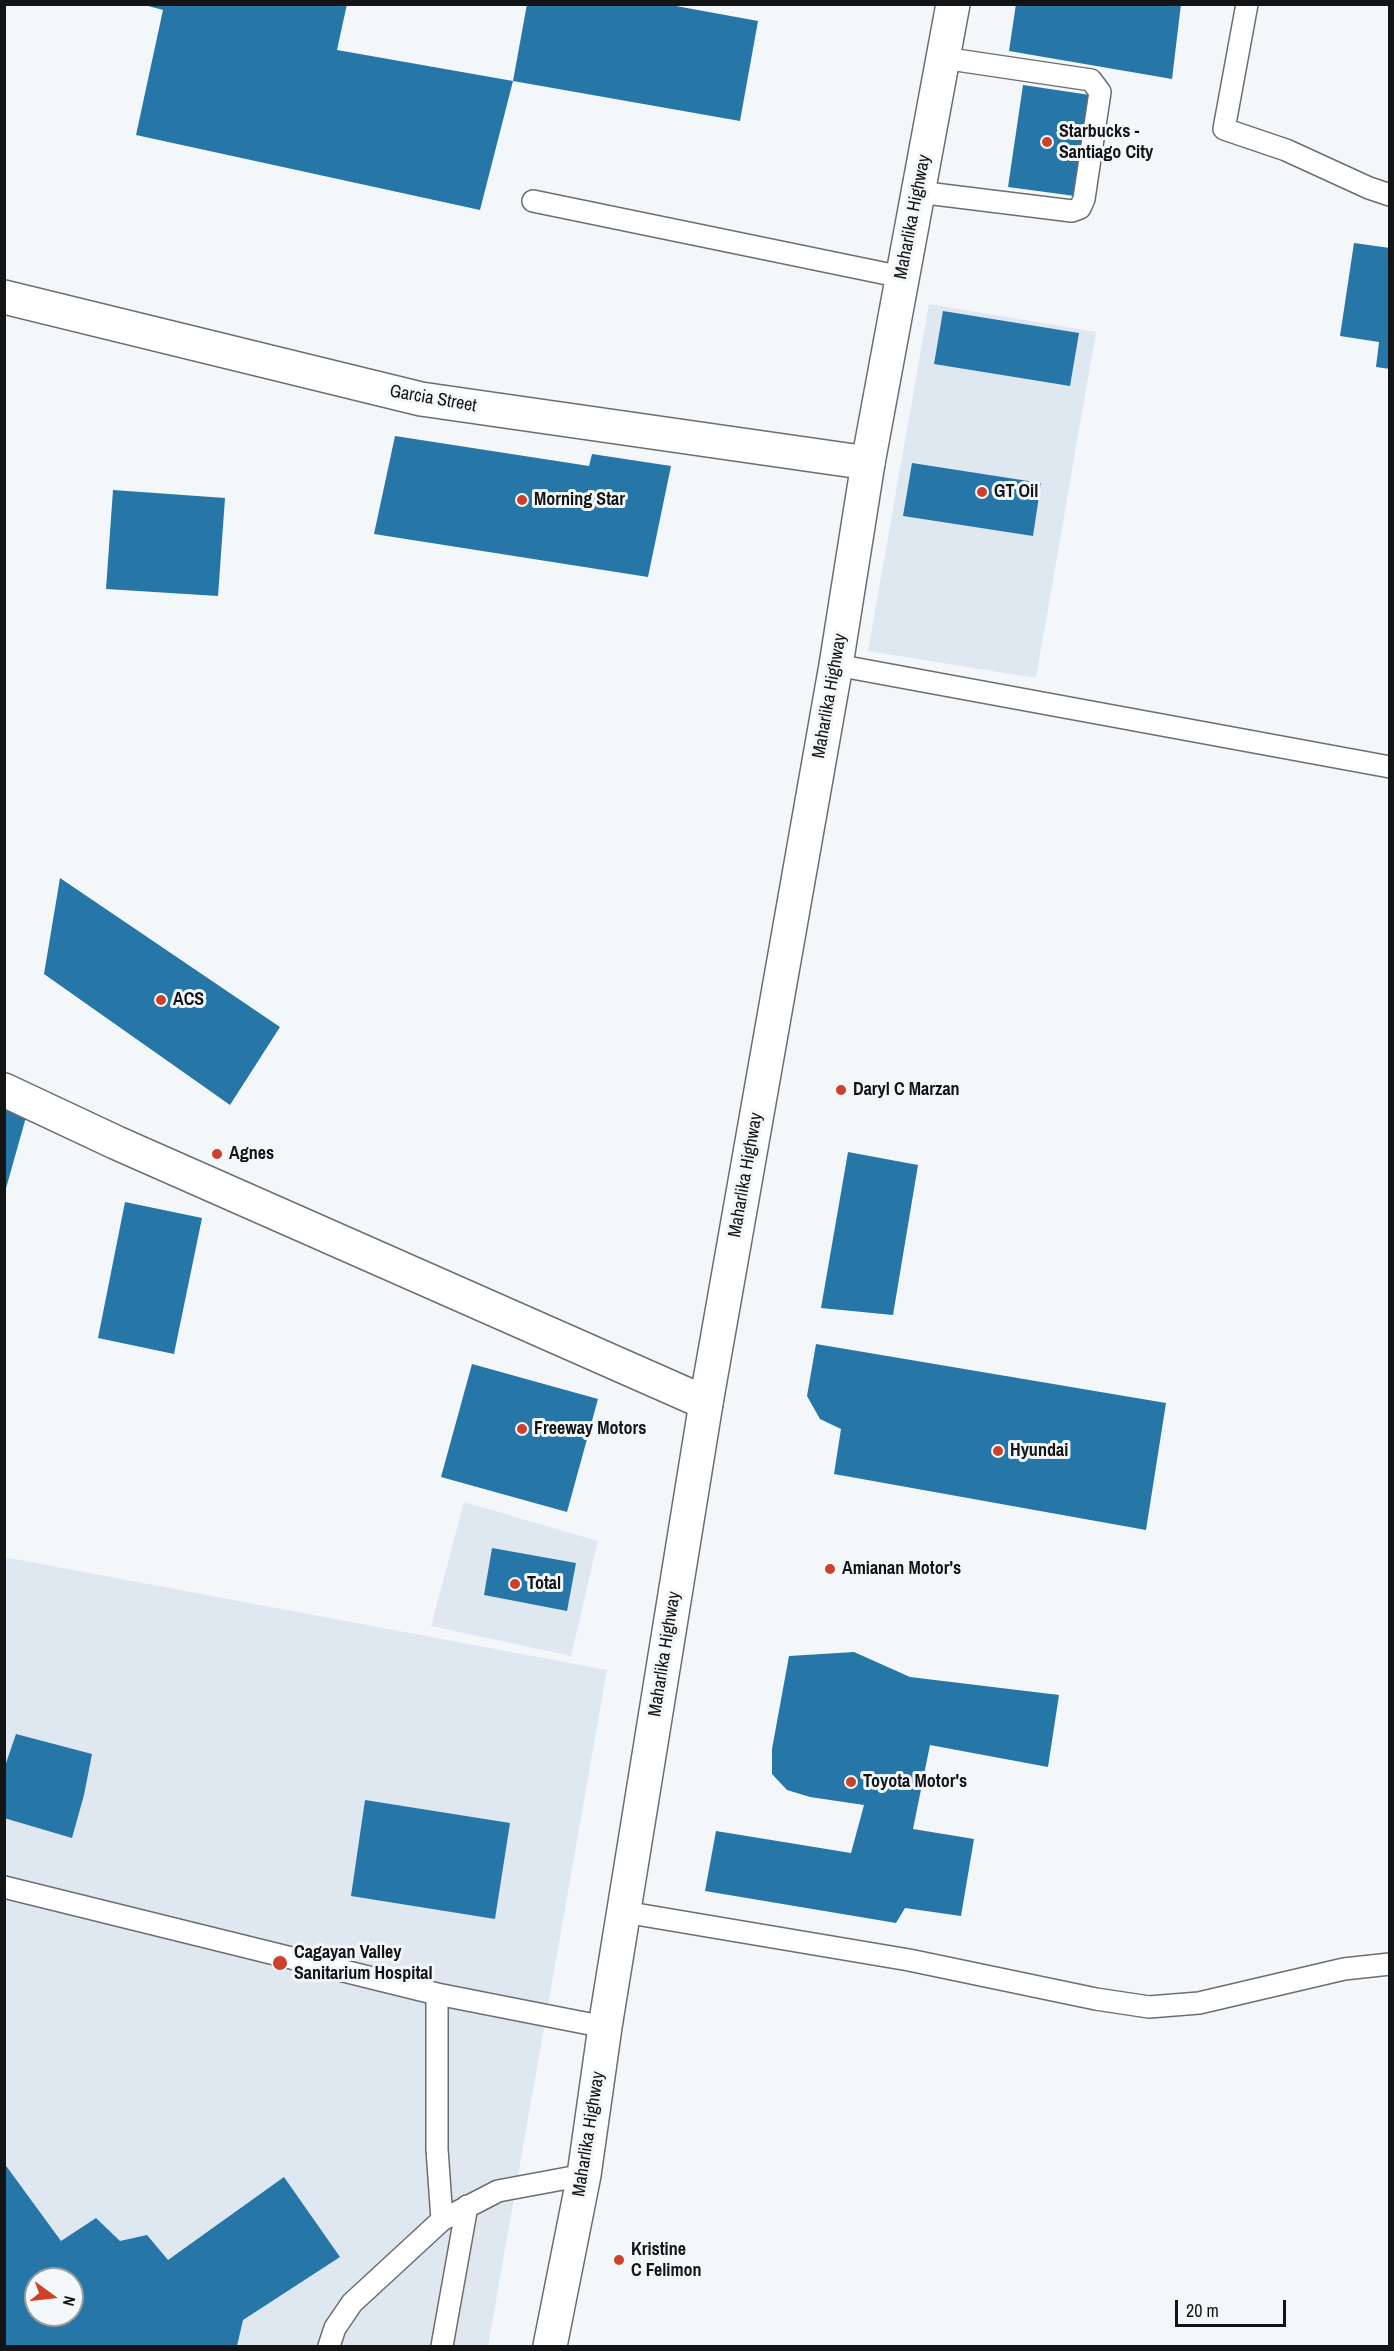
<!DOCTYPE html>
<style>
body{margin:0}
#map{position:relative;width:1394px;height:2351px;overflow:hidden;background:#f3f7fa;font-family:"Archivo Narrow",sans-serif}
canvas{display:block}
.frame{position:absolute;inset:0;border:6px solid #131415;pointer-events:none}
.north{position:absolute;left:24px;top:2267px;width:60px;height:60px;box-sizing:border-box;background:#f3f7fa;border:2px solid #999c9e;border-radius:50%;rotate:105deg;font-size:16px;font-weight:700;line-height:24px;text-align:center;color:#131415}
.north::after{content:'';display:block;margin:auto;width:21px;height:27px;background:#cd412b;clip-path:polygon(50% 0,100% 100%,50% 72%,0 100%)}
.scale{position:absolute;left:1175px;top:2300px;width:111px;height:27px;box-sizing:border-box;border:3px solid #131415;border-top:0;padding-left:8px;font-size:18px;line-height:21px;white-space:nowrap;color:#131415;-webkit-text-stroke:4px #f3f7fa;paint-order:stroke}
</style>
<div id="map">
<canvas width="1394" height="2351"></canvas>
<div class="frame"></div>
<div class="north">N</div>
<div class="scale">20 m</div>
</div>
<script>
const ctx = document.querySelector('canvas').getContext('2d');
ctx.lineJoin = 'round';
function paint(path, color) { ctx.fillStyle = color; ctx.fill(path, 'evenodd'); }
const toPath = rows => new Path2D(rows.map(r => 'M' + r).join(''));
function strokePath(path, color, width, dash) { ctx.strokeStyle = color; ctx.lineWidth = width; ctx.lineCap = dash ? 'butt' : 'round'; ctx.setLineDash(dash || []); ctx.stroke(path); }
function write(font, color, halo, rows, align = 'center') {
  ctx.font = font + ' "Archivo Narrow",sans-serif'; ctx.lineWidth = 6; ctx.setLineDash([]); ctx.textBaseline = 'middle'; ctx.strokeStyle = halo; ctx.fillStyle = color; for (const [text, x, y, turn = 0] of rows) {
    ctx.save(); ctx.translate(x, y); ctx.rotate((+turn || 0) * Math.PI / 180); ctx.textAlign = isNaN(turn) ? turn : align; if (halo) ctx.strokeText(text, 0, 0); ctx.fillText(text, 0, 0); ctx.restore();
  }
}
paint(toPath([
 [929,304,1096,332,1036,678,868,651],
 [464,1502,598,1541,571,1656,431,1626],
 [4,1557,607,1670,488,2346,5,2346],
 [36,2279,72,2279,72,2315,36,2315]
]), '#dfe8f0');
paint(toPath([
 [141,4,347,4,337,50,513,81,480,210,136,135,163,10],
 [527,4,665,4,758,21,740,121,513,81],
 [1016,4,1181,4,1172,79,1009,51],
 [1023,85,1090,95,1075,196,1008,187],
 [1354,243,1390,248,1390,369,1376,367,1379,342,1340,336],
 [943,311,1079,333,1070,386,934,364],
 [395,436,589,466,592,454,671,466,648,577,374,534],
 [912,463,1041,483,1033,536,903,516],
 [113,490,225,498,218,596,106,589],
 [60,878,280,1027,230,1105,44,974],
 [4,1103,28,1110,5,1192,4,1192],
 [848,1152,918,1165,893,1315,821,1308],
 [125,1202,202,1218,174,1354,98,1338],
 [816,1344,1166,1403,1146,1530,834,1474,841,1429,820,1419,807,1396],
 [472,1364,598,1399,567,1512,441,1477],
 [492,1548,576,1563,567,1611,484,1595],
 [854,1652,910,1677,1059,1695,1048,1767,930,1745,913,1829,974,1839,961,1916,905,1908,896,1923,705,1891,716,1831,851,1853,864,1805,810,1797,787,1790,772,1774,772,1749,789,1656],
 [16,1734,92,1754,84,1795,72,1838,4,1818,4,1769],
 [365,1800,510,1823,495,1919,351,1896],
 [4,2163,61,2241,96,2218,120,2241,147,2235,168,2260,284,2177,340,2257,243,2320,237,2346,4,2346],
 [36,2279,72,2279,72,2315,36,2315]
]), '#2677a8');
const lane = toPath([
 [1247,4,1224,129,1286,150,1369,188,1390,195],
 [918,192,1072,211,1080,208,1084,199,1100,92,1091,80,943,58],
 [533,201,902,277],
 [836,665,1390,767],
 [4,1887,437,1994,437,2149,442,2220],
 [624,1912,909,1960,1096,1999,1149,2007,1199,2003,1344,1969,1390,1964],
 [437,1994,605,2027],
 [329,2346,335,2328,352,2303,442,2220,498,2191,584,2175],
 [442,2346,467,2206]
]);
const street = toPath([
 [4,297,421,399,868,463],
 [4,1090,117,1143,706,1403]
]);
const primary = toPath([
 [550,2346,584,2175,605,2027,706,1403,836,665,868,463,953,4]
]);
strokePath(lane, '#6b6e71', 24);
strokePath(street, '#6b6e71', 36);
strokePath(primary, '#6b6e71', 36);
strokePath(lane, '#fff', 21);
strokePath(street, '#fff', 33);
strokePath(primary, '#fff', 33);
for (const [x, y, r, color] of [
 [1047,142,6,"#cd412b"],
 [982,492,6,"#cd412b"],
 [522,500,6,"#cd412b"],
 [161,1000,6,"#cd412b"],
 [841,1090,6,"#cd412b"],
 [217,1154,6,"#cd412b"],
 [522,1429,6,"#cd412b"],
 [998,1451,6,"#cd412b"],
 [830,1569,6,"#cd412b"],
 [515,1584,6,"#cd412b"],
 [851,1782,6,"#cd412b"],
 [280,1963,8,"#cd412b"],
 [619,2260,6,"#cd412b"]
]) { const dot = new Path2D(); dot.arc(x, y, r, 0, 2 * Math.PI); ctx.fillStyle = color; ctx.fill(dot); strokePath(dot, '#f3f7fa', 2); }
write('bold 18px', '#131415', '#f3f7fa', [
 ["Starbucks -",1059,132],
 ["Santiago City",1059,153],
 ["GT Oil",994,492],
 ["Morning Star",534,500],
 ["ACS",173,1000],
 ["Daryl C Marzan",853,1090],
 ["Agnes",229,1154],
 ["Freeway Motors",534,1429],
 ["Hyundai",1010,1451],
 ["Amianan Motor's",842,1569],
 ["Total",527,1584],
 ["Toyota Motor's",863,1782],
 ["Cagayan Valley",294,1953],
 ["Sanitarium Hospital",294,1974],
 ["Kristine",631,2250],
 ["C Felimon",631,2271]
], 'left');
write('18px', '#131415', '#f3f7fa', [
 ["Maharlika Highway",913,217,-79],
 ["Garcia Street",433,399,10],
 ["Maharlika Highway",830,696,-80],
 ["Maharlika Highway",746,1175,-80],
 ["Maharlika Highway",665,1654,-81],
 ["Maharlika Highway",589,2134,-81]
]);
</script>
